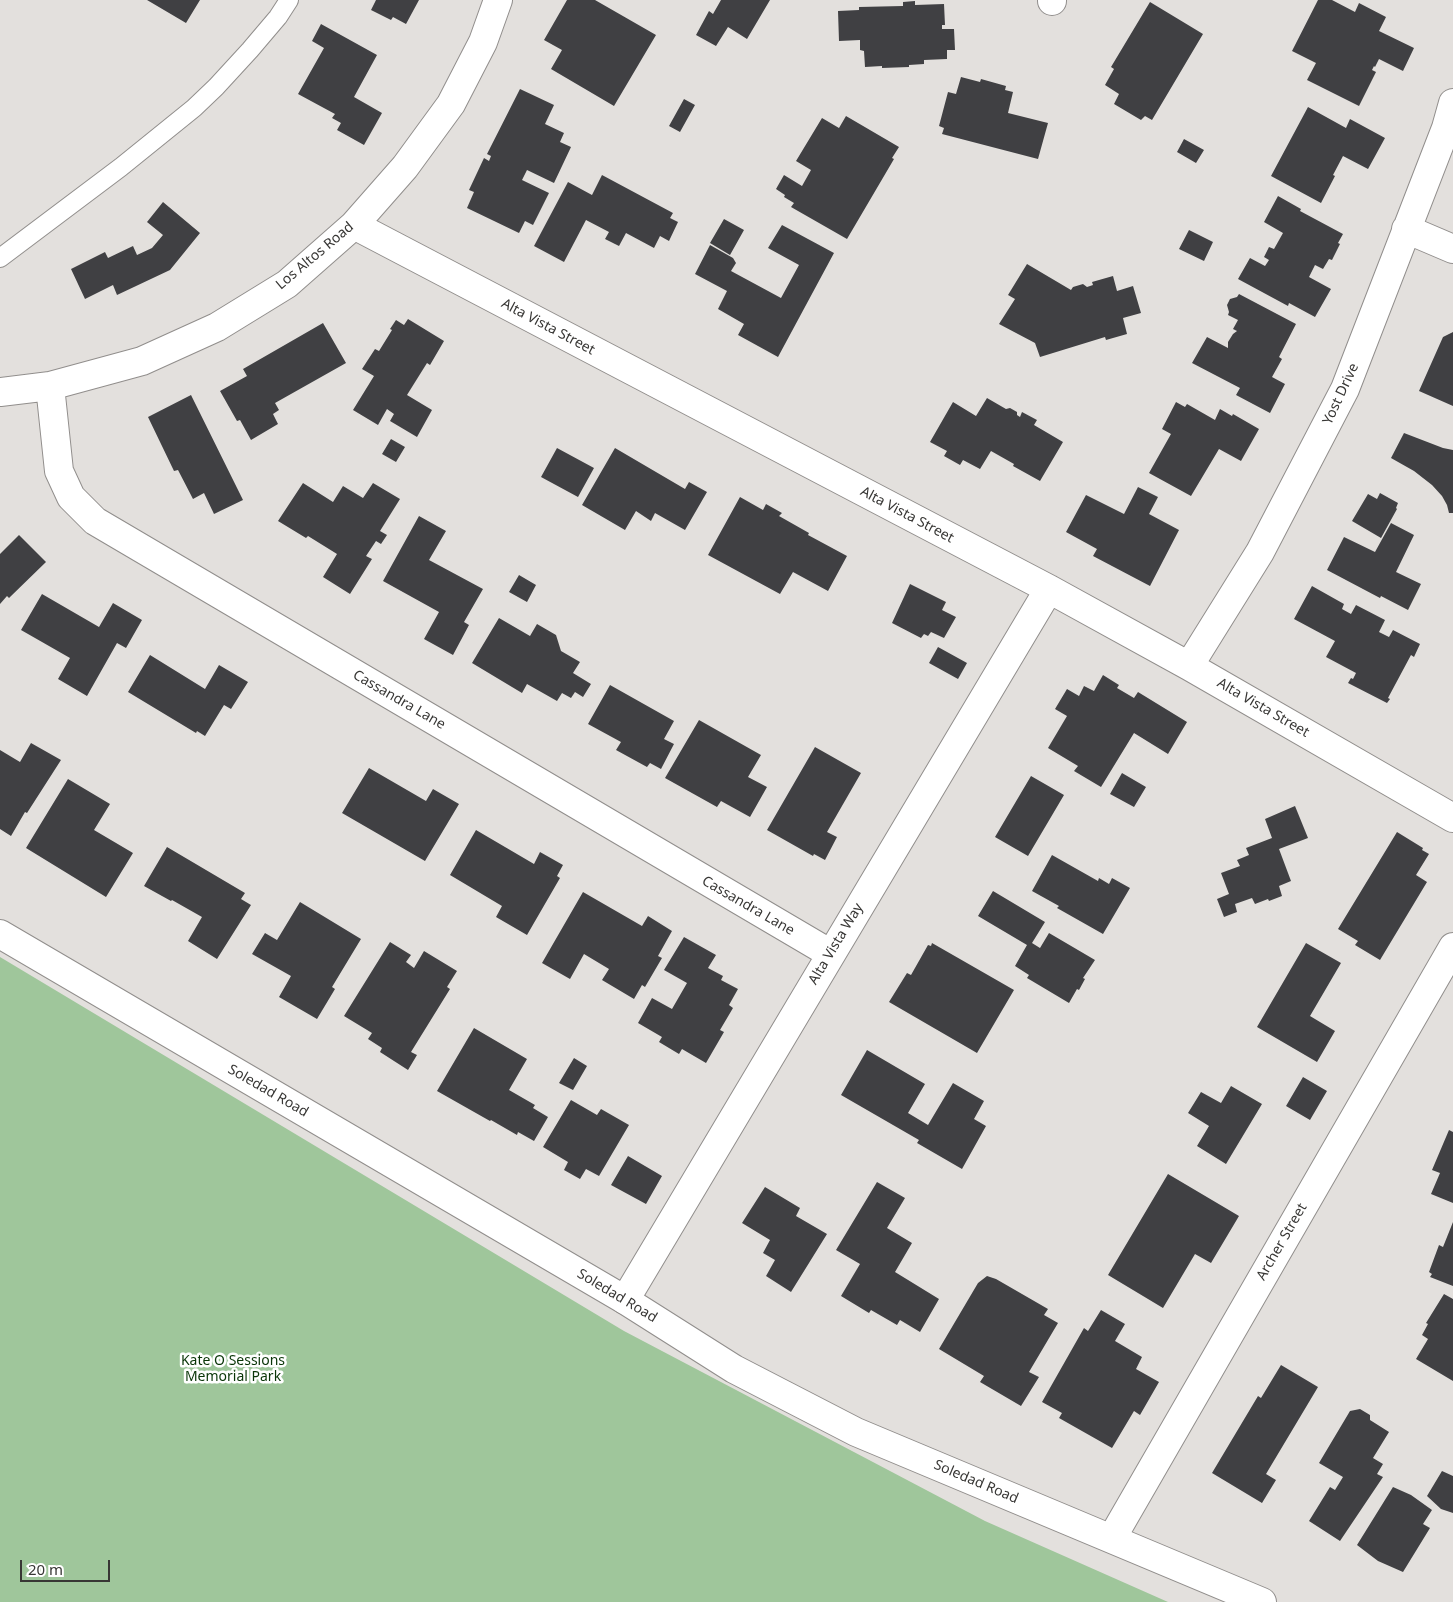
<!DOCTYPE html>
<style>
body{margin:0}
#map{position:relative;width:1453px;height:1602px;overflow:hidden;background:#e3e0dd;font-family:"Noto Sans",sans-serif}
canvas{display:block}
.scale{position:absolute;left:20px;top:1560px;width:90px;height:22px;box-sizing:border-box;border:2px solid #383735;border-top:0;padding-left:6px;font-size:15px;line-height:18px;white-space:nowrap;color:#383735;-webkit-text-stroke:4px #fff;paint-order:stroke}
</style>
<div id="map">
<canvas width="1453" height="1602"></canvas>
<div class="scale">20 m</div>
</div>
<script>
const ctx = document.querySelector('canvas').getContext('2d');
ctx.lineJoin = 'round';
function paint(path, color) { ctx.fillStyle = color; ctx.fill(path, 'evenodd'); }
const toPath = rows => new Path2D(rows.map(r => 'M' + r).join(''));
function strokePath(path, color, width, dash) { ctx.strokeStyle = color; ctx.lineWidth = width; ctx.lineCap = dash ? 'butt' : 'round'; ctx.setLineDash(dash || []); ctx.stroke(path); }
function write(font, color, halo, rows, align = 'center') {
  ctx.font = font + ' "Noto Sans",sans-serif'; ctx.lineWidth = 5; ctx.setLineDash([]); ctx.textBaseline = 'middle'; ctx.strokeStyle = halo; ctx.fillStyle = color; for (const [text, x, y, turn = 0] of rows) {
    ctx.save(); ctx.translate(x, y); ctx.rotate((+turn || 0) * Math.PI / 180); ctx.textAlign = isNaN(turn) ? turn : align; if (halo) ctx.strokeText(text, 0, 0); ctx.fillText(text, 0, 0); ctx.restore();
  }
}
paint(toPath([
 [0,957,624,1331,985,1521,1168,1602,0,1602]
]), '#9fc69b');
paint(toPath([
 [147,0,200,0,186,23],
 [376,0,419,0,406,24,393,17,391,20,371,10],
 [567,0,595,0,656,35,614,106,551,69,562,50,544,40],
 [721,0,770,0,747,39,728,27,716,46,696,35,709,11,713,14],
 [1318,0,1332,0,1355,12,1359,3,1386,17,1379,31,1414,48,1403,71,1379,59,1375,67,1374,66,1372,70,1376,72,1359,106,1307,80,1316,63,1292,51],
 [915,1,915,5,944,4,945,25,942,25,942,29,954,29,955,50,947,50,947,59,924,60,924,64,909,65,909,67,882,68,882,66,865,67,864,51,860,50,860,40,839,41,838,11,859,10,859,7,903,6,903,2],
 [1150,2,1203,34,1152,120,1145,116,1141,120,1114,104,1119,94,1105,85,1114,69,1111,67],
 [321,24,377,55,354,97,382,113,364,145,337,130,341,123,332,118,335,114,298,94,324,48,312,41],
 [961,77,980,82,981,79,1006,86,1005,90,1013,92,1008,113,1048,123,1038,159,942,134,944,128,939,126,948,92,956,94],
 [520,89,554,105,545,124,564,133,560,142,571,147,554,183,527,170,522,180,549,193,533,225,525,221,519,233,467,208,474,192,469,190,484,158,489,161,491,156,487,154],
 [684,99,695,105,680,132,669,126],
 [1308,107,1346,128,1350,119,1385,138,1368,169,1343,156,1333,175,1335,176,1321,203,1271,176],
 [846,116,899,147,892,158,894,159,847,239,791,207,794,203,784,197,785,195,776,189,784,175,802,186,811,170,796,161,822,118,839,128],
 [1184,139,1204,150,1196,163,1177,152],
 [602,175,673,213,670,218,678,222,669,241,660,236,654,248,626,233,619,246,605,239,609,232,586,220,564,262,534,246,568,182,592,195],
 [1278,196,1301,209,1300,211,1343,234,1338,243,1340,244,1332,260,1329,259,1323,269,1315,265,1309,277,1331,289,1315,317,1289,303,1288,306,1238,279,1250,258,1265,266,1269,260,1264,257,1269,247,1274,249,1283,233,1264,222],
 [163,202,200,233,170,270,117,295,113,285,85,299,71,269,105,252,108,258,133,246,137,255,152,248,163,235,147,222],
 [724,219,744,230,730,255,710,243],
 [782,225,834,253,778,357,738,335,744,324,718,309,727,291,695,274,710,245,733,258,736,263,731,271,781,298,799,265,768,248],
 [1189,230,1213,242,1204,261,1179,249],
 [1027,264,1071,290,1073,287,1083,284,1087,287,1093,285,1092,282,1113,276,1117,291,1133,286,1141,313,1123,318,1127,334,1106,340,1105,337,1040,357,1035,343,999,324,1015,299,1008,295],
 [1239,294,1296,324,1279,357,1282,359,1272,377,1285,384,1270,413,1236,395,1240,388,1192,363,1207,337,1228,348,1228,342,1233,334,1237,331,1233,329,1238,320,1228,315,1229,312,1227,305,1230,299,1237,297],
 [408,319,444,341,430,365,427,363,407,395,432,410,417,437,390,421,394,414,387,409,378,425,353,410,374,376,362,369,375,349,379,351,392,330,390,329,396,320,404,325],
 [323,323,346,363,275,403,279,410,273,414,278,424,251,440,240,420,237,421,220,391,247,376,243,369],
 [1453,332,1453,406,1419,391,1443,337],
 [191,395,243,500,214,514,204,493,193,499,178,470,174,471,148,417],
 [987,398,1006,409,1010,408,1017,412,1017,415,1020,417,1022,412,1037,420,1034,425,1063,442,1040,481,1013,466,1014,464,991,451,980,469,963,460,960,465,944,456,947,451,930,442,953,402,976,416],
 [1176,402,1185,407,1187,404,1215,420,1220,409,1232,416,1233,414,1259,429,1241,461,1219,449,1191,496,1149,473,1171,434,1162,429],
 [1404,433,1443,448,1453,450,1453,513,1449,513,1447,505,1442,496,1432,485,1414,471,1391,458],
 [391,439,405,447,396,462,382,454],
 [557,448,594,468,578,497,541,477],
 [615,448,685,489,689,482,707,492,685,530,655,513,651,521,636,511,625,530,582,505],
 [303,483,333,502,343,486,363,498,373,483,400,499,380,531,387,535,381,544,376,541,366,556,372,559,350,594,323,577,337,554,308,536,306,538,278,521],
 [1138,487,1158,497,1149,514,1179,530,1150,586,1093,556,1097,549,1066,532,1086,495,1124,514],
 [1380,493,1398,503,1396,508,1397,509,1381,538,1352,521,1368,494,1377,499],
 [740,497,763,510,766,504,782,513,779,516,809,533,808,535,847,556,828,591,793,572,780,594,708,555],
 [419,516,446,531,429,560,483,589,464,622,469,625,453,655,424,639,439,612,383,581],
 [1391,523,1414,535,1396,572,1421,584,1408,610,1381,596,1380,598,1327,570,1344,537,1375,552],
 [19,535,46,562,9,598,7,596,0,604,0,554],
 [519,575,536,585,527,602,509,592],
 [910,584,946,602,942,610,956,617,944,638,931,632,928,636,924,634,921,638,892,623],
 [1312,586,1344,604,1342,609,1351,614,1356,605,1385,620,1379,632,1389,637,1393,630,1420,644,1414,657,1411,655,1388,698,1390,699,1387,703,1348,683,1351,678,1353,679,1356,673,1326,657,1335,641,1294,619],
 [42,594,99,627,113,603,142,620,126,648,117,643,87,696,58,679,70,658,21,630],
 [499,618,530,636,537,624,556,635,561,651,580,662,573,673,591,684,583,697,575,692,571,698,562,693,557,701,527,684,522,693,472,663],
 [938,647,967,663,958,679,929,663],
 [150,655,205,689,219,665,248,682,231,709,224,705,205,736,197,731,196,733,128,692],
 [1103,675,1119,685,1117,688,1134,698,1138,692,1187,722,1168,754,1134,733,1101,787,1074,771,1078,766,1048,748,1067,716,1055,709,1067,689,1079,696,1084,686,1094,691],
 [610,685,674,721,664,739,674,744,661,769,650,763,647,767,616,750,621,742,588,724],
 [699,720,761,755,748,777,767,787,750,817,721,801,717,807,665,778],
 [31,743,61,760,27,813,25,812,11,836,0,829,0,750,20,762],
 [815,747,861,773,827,832,837,837,825,860,814,854,813,856,767,830],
 [369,768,426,801,433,789,459,804,425,861,342,813],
 [1122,773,1146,787,1134,807,1110,794],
 [1031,776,1064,795,1028,856,995,837],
 [68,779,110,804,94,830,133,853,106,897,26,848],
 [1295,806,1308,838,1279,849,1291,881,1279,886,1282,896,1269,901,1268,899,1255,904,1252,898,1235,904,1237,912,1224,917,1217,899,1229,894,1221,873,1240,866,1237,860,1249,855,1246,848,1272,838,1265,819],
 [476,830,534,864,540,852,563,865,557,876,560,878,527,935,496,917,502,906,450,875],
 [1397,832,1423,848,1422,850,1429,854,1416,875,1427,882,1380,960,1355,945,1358,941,1338,929],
 [167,847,245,893,241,899,251,905,217,959,188,941,202,917,172,900,171,901,144,886],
 [1052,855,1098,881,1099,878,1109,884,1112,878,1130,888,1103,934,1057,908,1059,906,1032,891],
 [993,891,1045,922,1032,943,1040,948,1049,933,1095,960,1083,978,1085,979,1079,990,1077,989,1069,1003,1027,978,1029,975,1015,966,1027,945,978,916],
 [583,892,642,926,648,916,672,931,658,956,662,958,645,987,642,985,634,999,602,980,609,969,584,954,570,979,542,963],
 [300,902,361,939,332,987,335,989,317,1019,279,997,291,976,252,954,265,933,277,940],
 [684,937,716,955,708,968,723,976,721,980,738,989,729,1005,733,1008,720,1030,724,1032,706,1063,682,1049,679,1054,659,1042,662,1037,638,1023,652,998,672,1009,687,983,664,970],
 [390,942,411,955,406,962,414,968,424,951,457,971,447,987,450,989,411,1052,417,1055,408,1070,380,1052,382,1048,368,1039,372,1033,344,1016],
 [932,943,1014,990,977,1053,889,1002,907,973,911,975,928,945,931,946],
 [1306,943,1341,963,1310,1016,1335,1031,1317,1062,1257,1027],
 [474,1028,527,1059,509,1090,535,1105,533,1108,548,1117,534,1141,518,1132,517,1135,491,1120,490,1121,437,1091],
 [867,1050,925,1084,908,1113,928,1125,953,1083,984,1101,974,1119,986,1126,962,1169,917,1143,919,1140,841,1095],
 [574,1058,587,1066,573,1090,559,1083],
 [1303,1077,1327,1091,1310,1120,1286,1106],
 [1231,1086,1262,1104,1226,1164,1197,1146,1209,1126,1188,1113,1201,1092,1221,1103],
 [571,1100,597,1115,601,1109,629,1125,599,1176,586,1169,580,1179,564,1170,568,1162,543,1147],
 [1449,1130,1453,1132,1453,1203,1431,1194,1440,1173,1432,1170],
 [628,1156,662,1176,646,1204,611,1185],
 [1168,1174,1239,1216,1211,1263,1195,1254,1163,1308,1108,1275],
 [877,1182,905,1198,887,1228,912,1243,895,1272,939,1299,920,1332,900,1320,897,1325,871,1310,869,1313,841,1296,860,1264,836,1250],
 [765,1187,800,1208,796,1216,827,1234,791,1292,766,1276,775,1260,763,1253,770,1240,742,1223],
 [1453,1222,1453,1286,1430,1277,1432,1274,1429,1272,1439,1245,1443,1247],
 [987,1276,996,1279,1048,1309,1044,1315,1058,1323,1029,1372,1039,1377,1021,1406,980,1382,984,1376,939,1349,978,1283],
 [1444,1294,1453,1299,1453,1381,1416,1359,1428,1339,1422,1335,1428,1324,1426,1323],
 [1101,1310,1125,1324,1115,1341,1142,1357,1136,1369,1159,1382,1140,1415,1134,1411,1112,1448,1059,1418,1062,1413,1042,1402,1084,1328,1088,1331],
 [1281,1365,1318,1387,1266,1474,1276,1480,1262,1503,1212,1473,1258,1396,1261,1398],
 [1360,1409,1370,1415,1370,1420,1389,1432,1373,1458,1383,1464,1377,1474,1383,1477,1340,1541,1309,1521,1330,1487,1335,1490,1343,1477,1319,1463,1350,1411],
 [1442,1471,1453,1476,1453,1513,1441,1509,1427,1496],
 [1393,1487,1411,1495,1432,1510,1423,1524,1430,1528,1403,1572,1378,1561,1357,1545]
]), '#404043');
const service = toPath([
 [0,258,121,167,194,108,216,87,250,50,278,17,289,0]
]);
const minor = toPath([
 [1052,1,1052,0],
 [354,225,1049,589,1189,666,1453,818],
 [1406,229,1453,249],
 [50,386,59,471,71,497,95,521,831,954],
 [0,392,50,386,142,361,217,327,287,284,354,225,405,167,451,104,483,42,498,0],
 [1189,666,1260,552,1345,389,1446,128,1453,103],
 [625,1300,1049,589],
 [1112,1538,1453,947]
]);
const tertiary = toPath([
 [0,934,625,1300,734,1369,856,1432,1262,1602]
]);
strokePath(service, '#918e8c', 20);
strokePath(minor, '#918e8c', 30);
strokePath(tertiary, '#918e8c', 30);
strokePath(service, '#fff', 18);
strokePath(minor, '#fff', 28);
strokePath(tertiary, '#fff', 28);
write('14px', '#383735', '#fff', [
 ["Los Altos Road",315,256,-40],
 ["Alta Vista Street",548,327,28],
 ["Yost Drive",1341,394,-65],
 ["Alta Vista Street",907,515,28],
 ["Cassandra Lane",399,700,30],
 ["Alta Vista Street",1263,708,30],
 ["Cassandra Lane",748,906,30],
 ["Alta Vista Way",836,944,-59],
 ["Soledad Road",268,1091,30],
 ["Archer Street",1282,1242,-60],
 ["Soledad Road",617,1296,31],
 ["Soledad Road",976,1482,23]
]);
write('14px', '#0a3608', '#fff', [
 ["Kate O Sessions",233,1361],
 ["Memorial Park",233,1377]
]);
</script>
